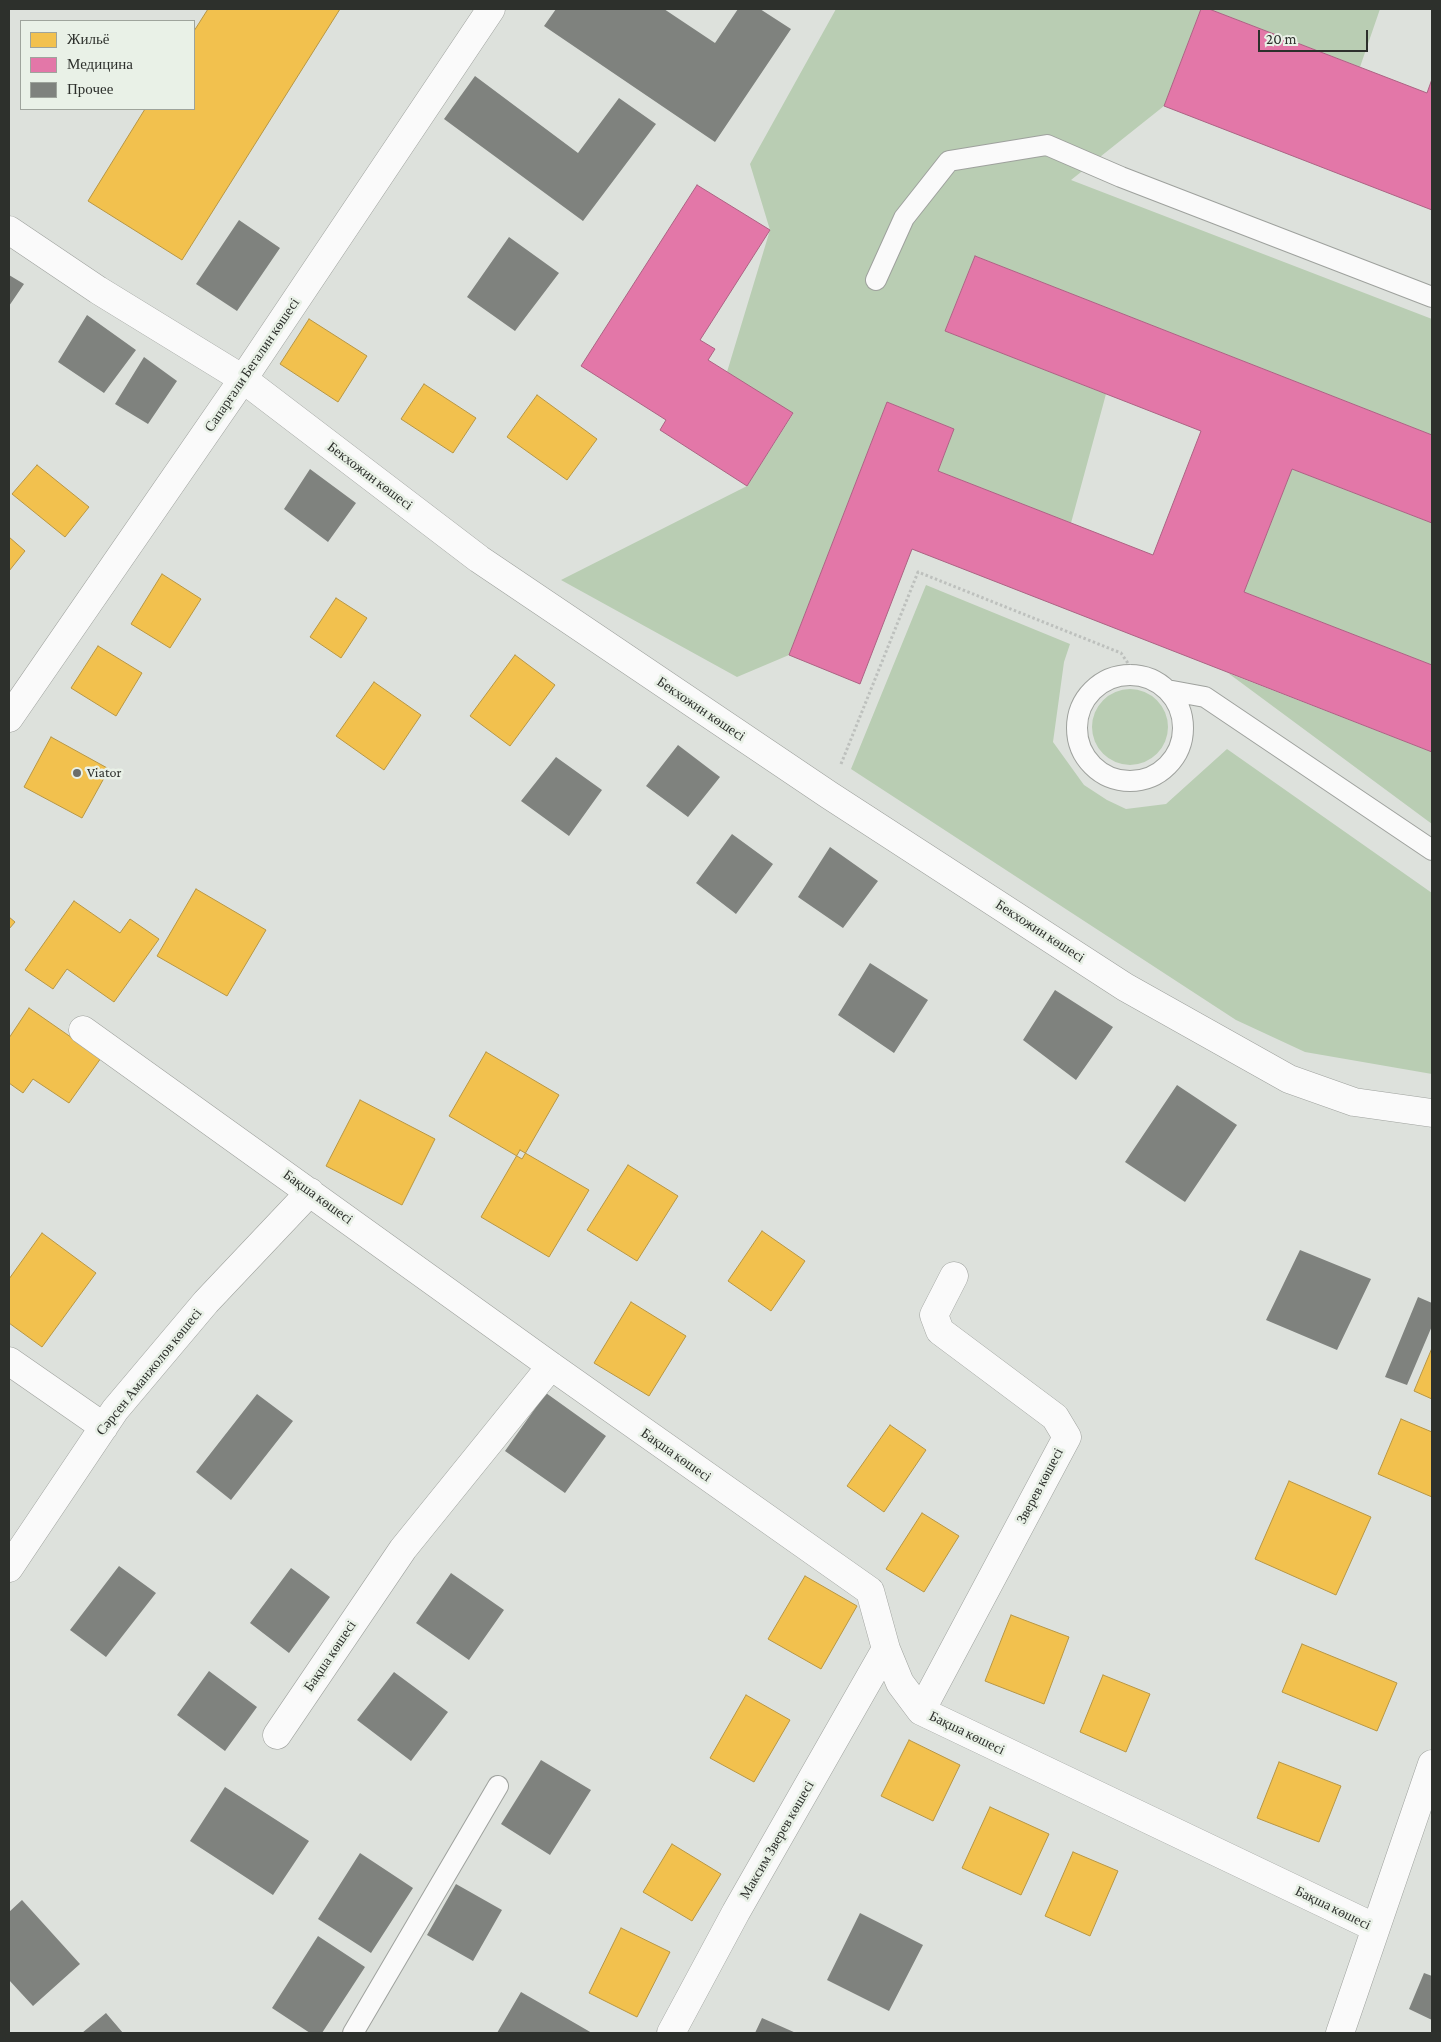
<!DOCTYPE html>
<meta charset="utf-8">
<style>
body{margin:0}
#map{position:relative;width:1441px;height:2042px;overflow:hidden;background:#dde1dc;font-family:"Crimson Pro",serif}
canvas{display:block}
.frame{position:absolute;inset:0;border:10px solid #2d302c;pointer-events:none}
.legend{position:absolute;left:20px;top:20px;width:175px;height:90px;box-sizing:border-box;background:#e9f1e7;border:1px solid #9ea49c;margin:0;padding:6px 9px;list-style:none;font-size:15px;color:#2d302c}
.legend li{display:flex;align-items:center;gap:10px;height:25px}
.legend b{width:25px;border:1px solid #9ea49c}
.scale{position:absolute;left:1258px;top:30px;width:110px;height:22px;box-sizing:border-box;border:2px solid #2d302c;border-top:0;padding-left:6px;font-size:15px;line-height:18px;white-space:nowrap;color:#2d302c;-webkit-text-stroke:4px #e9f1e7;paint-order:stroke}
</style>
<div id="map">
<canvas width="1441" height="2042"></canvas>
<div class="frame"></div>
<ul class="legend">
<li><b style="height:14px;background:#f2c14e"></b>Жильё</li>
<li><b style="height:14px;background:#e377a8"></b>Медицина</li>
<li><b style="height:14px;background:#7f827e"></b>Прочее</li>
</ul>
<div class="scale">20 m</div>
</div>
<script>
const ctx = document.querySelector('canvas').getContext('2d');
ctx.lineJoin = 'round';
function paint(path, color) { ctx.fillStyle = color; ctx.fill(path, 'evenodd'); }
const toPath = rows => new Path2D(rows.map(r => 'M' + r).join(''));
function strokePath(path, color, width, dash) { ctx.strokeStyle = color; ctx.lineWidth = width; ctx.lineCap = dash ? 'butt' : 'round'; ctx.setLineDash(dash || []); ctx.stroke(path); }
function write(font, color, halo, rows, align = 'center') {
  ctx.font = font + ' "Crimson Pro",serif'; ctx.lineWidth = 5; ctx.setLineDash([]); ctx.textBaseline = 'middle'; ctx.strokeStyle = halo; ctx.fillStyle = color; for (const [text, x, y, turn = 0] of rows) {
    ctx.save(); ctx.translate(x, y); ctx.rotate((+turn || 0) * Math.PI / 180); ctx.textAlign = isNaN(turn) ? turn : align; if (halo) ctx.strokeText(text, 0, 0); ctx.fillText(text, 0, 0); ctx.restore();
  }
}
paint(toPath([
 [836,9,1201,9,1164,106,1071,180,1432,319,1432,435,975,256,945,331,1106,394,1071,523,938,471,954,429,887,402,789,655,737,677,561,580,747,486,793,414,727,372,770,230,750,164],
 [1209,9,1380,9,1360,67],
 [1292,469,1432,523,1432,665,1244,592],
 [926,585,1070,644,1064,662,1053,742,1084,785,1107,800,1126,809,1166,804,1227,749,1432,893,1432,1074,1305,1052,1236,1020,851,769],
 [1228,673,1432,752,1432,824],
 '1092 727a38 38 0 1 1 76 0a38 38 0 1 1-76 0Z'
]), '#b9cdb3');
const homes = toPath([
 [208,9,340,9,182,260,88,201,145,109,194,109,194,31,208,9],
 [309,319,367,356,338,402,280,364,309,319],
 [424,384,476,418,453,453,401,419,424,384],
 [537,395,597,439,567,480,507,437,537,395],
 [37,465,89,507,65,537,12,494,37,465],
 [9,537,25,551,9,571,9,537],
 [162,574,201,599,170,648,131,624,162,574],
 [336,598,367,618,341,658,310,637,336,598],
 [98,646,142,673,116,716,71,688,98,646],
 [515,655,555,685,510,746,470,716,515,655],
 [374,682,421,715,384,770,336,736,374,682],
 [51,737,109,769,82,818,24,787,51,737],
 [196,889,266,930,227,996,157,956,196,889],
 [74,901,120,933,130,919,159,939,114,1002,67,969,53,989,25,970,74,901],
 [9,917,15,922,9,929,9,917],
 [29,1008,101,1058,69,1103,33,1079,23,1093,9,1083,9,1038,29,1008],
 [486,1052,559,1095,522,1159,449,1116,486,1052],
 [360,1100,435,1139,402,1205,326,1166,360,1100],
 [520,1150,589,1190,549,1257,481,1217,520,1150],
 [628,1165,678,1196,637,1261,587,1230,628,1165],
 [762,1231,805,1261,771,1311,728,1281,762,1231],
 [42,1233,96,1273,42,1347,9,1323,9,1279,42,1233],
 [631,1302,686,1336,649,1396,594,1363,631,1302],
 [1432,1348,1432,1399,1414,1391,1432,1348],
 [1401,1419,1432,1432,1432,1497,1378,1474,1401,1419],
 [890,1425,926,1450,884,1512,847,1486,890,1425],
 [1289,1481,1371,1517,1336,1595,1255,1559,1289,1481],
 [922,1513,959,1536,924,1592,886,1569,922,1513],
 [805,1576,857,1606,821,1669,768,1639,805,1576],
 [1011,1615,1069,1637,1044,1704,985,1681,1011,1615],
 [1302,1644,1397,1683,1377,1731,1282,1692,1302,1644],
 [1103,1675,1150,1694,1126,1752,1080,1732,1103,1675],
 [746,1695,790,1720,754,1782,710,1758,746,1695],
 [909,1740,960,1765,933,1821,881,1796,909,1740],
 [1279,1762,1341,1786,1319,1842,1257,1818,1279,1762],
 [990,1807,1049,1834,1021,1895,962,1868,990,1807],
 [672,1844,721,1874,692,1921,643,1892,672,1844],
 [1073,1852,1118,1871,1090,1936,1045,1916,1073,1852],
 [621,1928,670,1952,637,2017,589,1993,621,1928]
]);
paint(homes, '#f2c14e');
strokePath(homes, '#b79644', 1);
const health = toPath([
 [1201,9,1209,9,1427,93,1432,79,1432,210,1164,106,1201,9],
 [697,185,770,230,700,340,715,349,708,360,793,413,747,486,660,430,666,420,581,366,697,185],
 [975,256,1432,435,1432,523,1292,469,1244,592,1432,665,1432,752,912,549,860,684,789,655,887,402,954,429,938,471,1153,555,1201,431,945,331,975,256]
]);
paint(health, '#e377a8');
strokePath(health, '#ac6283', 1);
paint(toPath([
 [556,9,664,9,715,43,738,9,760,9,791,29,715,142,544,26],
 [475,76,578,153,619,98,656,124,583,221,444,119],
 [239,220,280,248,237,311,196,284],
 [509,237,559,273,515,331,467,297],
 [9,275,24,284,9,306],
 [87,315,136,350,104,393,58,362],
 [144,357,177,381,148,424,115,404],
 [310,469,356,503,328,542,284,509],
 [678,745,720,777,688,817,646,786],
 [556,757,602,790,569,836,521,801],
 [732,834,773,864,736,914,696,883],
 [830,847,878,881,843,928,798,897],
 [870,963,928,1000,894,1053,838,1015],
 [1055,990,1113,1027,1076,1080,1023,1040],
 [1177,1085,1237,1125,1185,1202,1125,1162],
 [1300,1250,1371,1279,1337,1350,1266,1320],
 [1418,1297,1432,1303,1432,1326,1407,1385,1385,1377],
 [546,1393,606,1436,565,1493,505,1451],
 [257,1394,293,1421,231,1500,196,1472],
 [119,1566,156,1593,106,1657,70,1630],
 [291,1568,330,1597,289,1653,250,1623],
 [451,1573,504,1610,469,1660,416,1623],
 [209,1671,257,1707,225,1751,177,1715],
 [394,1672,448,1712,411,1761,357,1720],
 [541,1760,591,1790,550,1855,501,1824],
 [225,1787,309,1841,273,1895,190,1841],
 [360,1853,413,1888,371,1953,318,1919],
 [456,1884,502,1910,473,1961,427,1935],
 [22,1900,80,1964,33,2006,9,1980,9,1912],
 [860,1913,923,1945,889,2011,827,1980],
 [318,1936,365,1967,322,2033,310,2033,272,2008],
 [1424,1973,1432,1976,1432,2020,1409,2009],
 [521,1992,592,2033,497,2033],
 [106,2013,123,2033,82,2033],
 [762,2018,796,2033,755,2033]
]), '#7f827e');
const lane = toPath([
 [876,280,904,218,949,161,1047,145,1121,177,1432,297],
 '1077 728a53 53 0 1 1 106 0a53 53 0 1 1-106 0Z',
 [1167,690,1205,697,1432,850],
 [353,2033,498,1786]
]);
const street = toPath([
 [9,230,98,290,243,379,479,559,829,795,1125,987,1289,1079,1354,1102,1432,1113],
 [9,718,243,379,491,9],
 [83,1030,551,1366,870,1591,886,1649,900,1683,921,1711,1376,1928],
 [9,1361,104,1427],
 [9,1568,115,1410,206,1302,310,1192],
 [921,1711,1067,1437,1055,1417,940,1331,934,1315,954,1276],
 [277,1735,403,1549,551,1366],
 [671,2033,736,1912,886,1649],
 [1340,2033,1432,1764]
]);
strokePath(lane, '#9ea19d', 22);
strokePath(street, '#9ea19d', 29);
strokePath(toPath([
 [841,764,918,572,1121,653,1136,675]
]), '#bdc0bd', 3, [2.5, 2.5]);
strokePath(lane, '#fafafa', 20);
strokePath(street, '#fafafa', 28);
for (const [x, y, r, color] of [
 [77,773,5,"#6b6e6a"]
]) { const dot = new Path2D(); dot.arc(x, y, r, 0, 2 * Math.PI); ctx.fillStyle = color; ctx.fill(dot); strokePath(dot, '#e9f1e7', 2); }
write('14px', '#2d302c', '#e9f1e7', [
 ["Сапарғали Бегалин көшесі",252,365,-56],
 ["Бекхожин көшесі",370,476,37],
 ["Бекхожин көшесі",701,709,34],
 ["Бекхожин көшесі",1040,931,33],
 ["Бақша көшесі",318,1197,36],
 ["Сәрсен Аманжолов көшесі",149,1372,-51],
 ["Бақша көшесі",676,1455,35],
 ["Зверев көшесі",1040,1486,-62],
 ["Бақша көшесі",330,1656,-56],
 ["Бақша көшесі",967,1733,26],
 ["Максим Зверев көшесі",777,1840,-60],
 ["Бақша көшесі",1333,1908,26]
]);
write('14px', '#2d302c', '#e9f1e7', [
 ["Viator",87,773]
], 'left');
</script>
